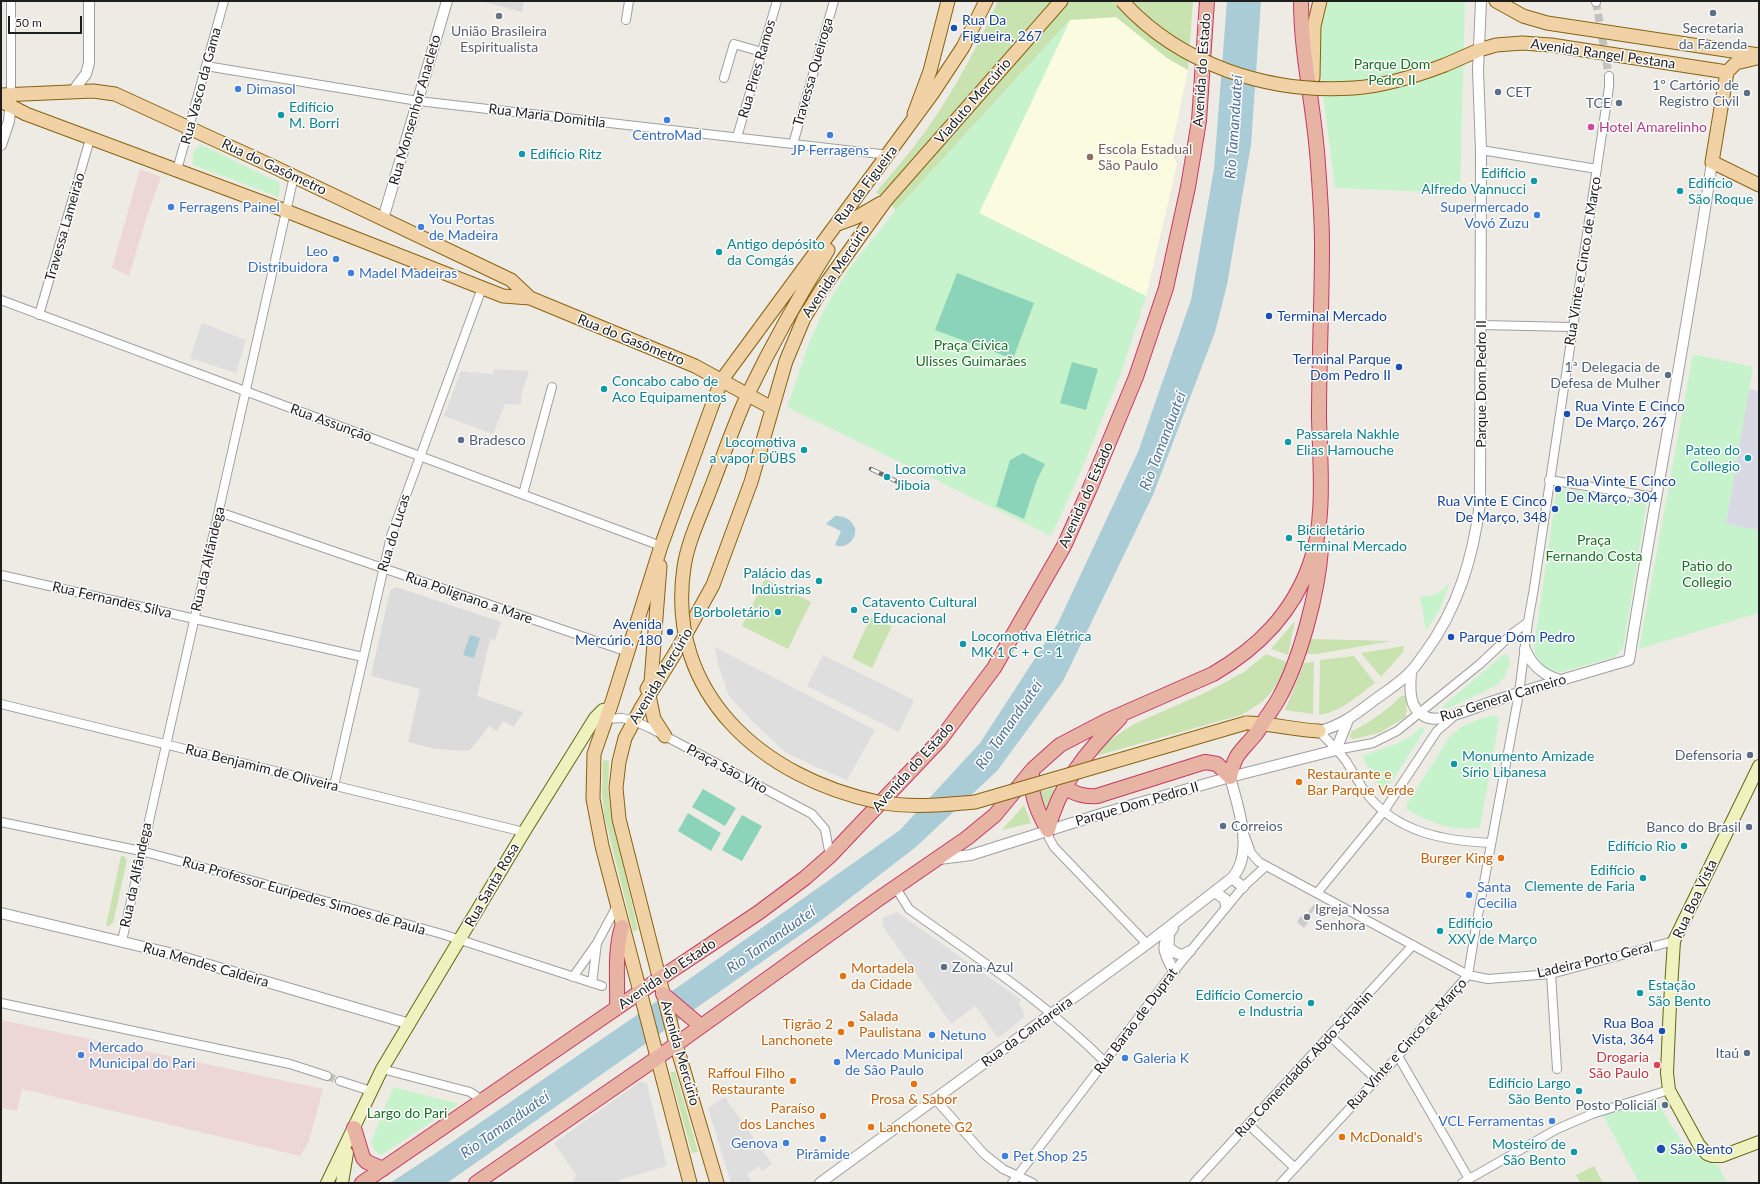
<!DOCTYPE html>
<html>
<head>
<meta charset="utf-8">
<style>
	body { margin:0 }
	#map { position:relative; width:1760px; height:1184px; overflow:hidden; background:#eeebe5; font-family:Lato,sans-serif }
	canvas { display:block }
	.frame { position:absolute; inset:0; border:2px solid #1e1e1e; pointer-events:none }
	.scale { position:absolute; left:8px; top:16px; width:74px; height:18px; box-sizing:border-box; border:2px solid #1e1e1e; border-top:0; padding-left:5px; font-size:12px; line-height:14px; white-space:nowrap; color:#1e1e1e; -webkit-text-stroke:3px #fff; paint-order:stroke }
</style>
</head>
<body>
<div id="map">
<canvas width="1760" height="1184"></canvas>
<div class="frame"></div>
<div class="scale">50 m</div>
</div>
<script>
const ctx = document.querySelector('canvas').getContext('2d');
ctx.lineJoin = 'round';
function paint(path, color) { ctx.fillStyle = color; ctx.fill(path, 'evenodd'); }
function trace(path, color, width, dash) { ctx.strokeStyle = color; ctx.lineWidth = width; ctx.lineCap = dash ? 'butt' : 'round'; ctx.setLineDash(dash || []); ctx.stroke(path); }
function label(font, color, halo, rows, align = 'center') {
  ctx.font = font + ' Lato,sans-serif'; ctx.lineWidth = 3; ctx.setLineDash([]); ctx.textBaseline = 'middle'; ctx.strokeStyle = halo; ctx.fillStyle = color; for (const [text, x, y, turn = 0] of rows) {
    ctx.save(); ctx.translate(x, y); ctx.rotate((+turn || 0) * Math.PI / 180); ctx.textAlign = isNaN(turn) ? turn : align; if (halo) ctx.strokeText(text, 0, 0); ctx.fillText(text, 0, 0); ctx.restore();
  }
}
const residential = new Path2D(`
	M481,1H524L522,12Z
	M396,587L501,622L495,640L490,639L477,696L523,712L514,727L503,721L497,731L488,726L484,733L469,751L435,749L408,742L420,689L371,676L390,591Z`);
const commercial = new Path2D(`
	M140,169L161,177L146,219L129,276L112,268Z
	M1,1020L323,1089L309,1141L300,1156L22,1089L17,1111L1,1108Z`);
const education = new Path2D(`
	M1116,17L1167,58L1188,70L1171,150L1177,164L1146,296L979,213L1070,20Z`);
const religious = new Path2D(`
	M1314,904L1317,906L1307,919L1309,921L1304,928L1297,922L1301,916L1304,918Z`);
const military = new Path2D(`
	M1666,1099L1672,1108L1664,1112L1659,1103Z`);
const grass = new Path2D(`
	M998,1H1193L1188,70L1167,58L1116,17L1070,20L896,210L876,192C892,173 909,154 924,133C954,92 977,47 998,1Z
	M765,579L811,602L788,649L742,626Z
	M871,617L892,626L872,668L852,658Z
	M1295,621L1288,655L1271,649Z
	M1309,639L1392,641L1317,654H1306Z
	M1404,646L1403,652L1381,677L1361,653Z
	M1266,654L1287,662C1274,692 1270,699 1241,715L1092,757L1110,740L1134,724L1207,692L1244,672Z
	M1354,656L1375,683C1357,696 1341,712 1319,715L1320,660Z
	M1314,662L1313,714L1285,710L1304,663Z
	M1401,696H1405L1407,699L1406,717L1379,733L1353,739L1350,737L1351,732C1369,722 1386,712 1401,696Z
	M603,760L609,761L608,790L611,813L638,930L633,931L604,814L602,791Z
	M1055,788L1047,811L1038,792Z
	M1024,805L1031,823L1002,830Z
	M121,856H124L127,860L113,923L109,926H106Z
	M675,1071L698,1152L692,1153L670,1073Z
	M1594,1166L1603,1183H1580L1576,1175Z`);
const park = new Path2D(`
	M1311,1H1465L1460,193L1335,188Z
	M1070,20L979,213L1146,296L1120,376L1077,480L1051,536L787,407L811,338L824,310L848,270L896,210Z
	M200,144L280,183L279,197L193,165V153Z
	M1693,354L1753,367L1726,524L1759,530V613L1639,649Z
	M1557,488L1647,502L1623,648L1615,657L1562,672C1547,672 1536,662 1534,647Z
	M1450,583L1440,609L1426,631L1420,596C1436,596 1439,593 1450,583Z
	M1508,654L1510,663L1505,677L1497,685L1447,709L1442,707L1503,655Z
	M1492,715L1498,717L1499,721L1480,827C1457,833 1426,822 1407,809L1406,806L1450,736L1466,724Z
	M1421,727L1425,729L1386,791H1383L1371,775L1362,756L1396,744L1410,737Z
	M393,1087L459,1104L381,1155L374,1150L371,1143Z
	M1656,1099C1670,1123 1687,1160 1718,1165L1727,1183H1639L1603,1115Z`);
const pitch = new Path2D(`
	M957,273L1034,303L1013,359L935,330Z
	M1072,362L1098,369L1086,410L1060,403Z
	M1023,453L1045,464L1037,480L1024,519L996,506L1010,460Z
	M703,789L736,808L725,826L692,807Z
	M688,813L721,833L711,851L678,831Z
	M742,815L762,826L742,861L722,850Z`);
const parking = new Path2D(`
	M202,323L246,340L236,373L190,358Z
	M494,369L529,371L522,393L521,405L505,404L493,434L444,416L461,371L493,374Z
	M715,647L875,730L847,780L816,767L785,752L752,721L729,696L718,664Z
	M823,655L914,700L899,732L807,686Z
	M897,912L1021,1000L1019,1004L1023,1010L1024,1016L1022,1019L998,1038L975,1006L951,1024L883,926L882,918Z
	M641,1081L647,1084L667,1166L619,1180L617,1183H573L576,1175L554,1143Z
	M725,1097L772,1164L762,1171L759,1166L747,1174L753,1183H731L708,1108Z`);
const plaza = new Path2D(`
	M1749,389L1759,391V530L1726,524Z`);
const water = new Path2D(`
	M1227,1H1261L1251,145L1227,285L1215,332L1153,495L1063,681L997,771L917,846L823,919L447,1183H390L433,1155L685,982L900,830L980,743L1058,623L1138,452L1191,300L1214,169Z
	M835,516C845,516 851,519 855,528C857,539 846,550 835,545L841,531L826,524Z
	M470,635L480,638L474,658L463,655Z`);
const minorTunnel = new Path2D(`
	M1596,2L1609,76
	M327,1076L340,1081`);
const minor = new Path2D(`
	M1596,1V2
	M626,20L629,1
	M206,66L418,101L889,155
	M724,78L734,44L762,52
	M11,95V1
	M737,137L777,1
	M793,144L834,1
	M1481,150L1597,169
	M177,170L224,1
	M1,300L661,546
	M39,315L90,139
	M1481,325L1572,327
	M1549,480L1655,497
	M523,494L552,387
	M219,512L628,652
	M1,575L363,657
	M1,704L524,832
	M604,719L622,718L634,721L650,728L812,814L825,829L830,856
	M1319,731C1328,741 1338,750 1346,761C1353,772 1359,784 1367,794C1397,833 1446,841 1491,843
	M1336,750L1373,743L1397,731L1480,664L1513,633L1528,622
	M334,786L391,536L482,288
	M1,822L141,851L250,880L442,934L602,986
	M1048,830L1049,838L1054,847L1147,944
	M1245,836L1251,853L1259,862L1468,975L1488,979L1551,974L1674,941
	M896,888L909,909C976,957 1046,1003 1105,1062
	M1317,893L1384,811L1437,731L1453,717
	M122,941L294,176
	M1551,974L1557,1069
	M573,977L597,943L617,906
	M592,983L597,943
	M1,1003L290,1064L327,1076
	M1330,1036L1376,1079
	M1398,1056L1469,1179
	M382,1069L470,1092L482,1100
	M340,1081L371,1091
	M936,1100L984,1154L1003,1169L1033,1183
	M1248,1124L1295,1168
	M1012,1183L1174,971L1243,887L1266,866
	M1194,1183L1413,945
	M1281,1183L1398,1056L1468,975L1476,926L1519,693L1528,622L1534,588L1609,87V76
	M1462,1183L1557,1129L1592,1114L1669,1090`);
const tertiary = new Path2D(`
	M73,91L86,74L89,63V1
	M1,145L9,121L11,101
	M383,219L447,1
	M1525,649C1532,666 1543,675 1560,680
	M1411,672C1410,688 1408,707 1424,716C1429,719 1436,719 1442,718C1462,714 1480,705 1500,699C1542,685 1586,673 1629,660C1655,494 1688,329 1712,162
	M1319,731C1342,726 1358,712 1377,698C1388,690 1401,682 1410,672C1416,667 1420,659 1425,653C1458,608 1473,558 1480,503L1481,150L1478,70L1481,1
	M939,859L971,855L1104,813L1230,777L1336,750L1348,720
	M1232,878L1243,887
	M1216,893L1225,899L1226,906
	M1,913L165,952L410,1024
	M1173,928C1159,946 1164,953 1174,971
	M1169,938L1168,947L1176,953L1182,955L1190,951
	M820,1183L1147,944L1232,878C1255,853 1238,807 1230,777`);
const secondary = new Path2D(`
	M1759,766L1674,941L1670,1004L1667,1073L1669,1090L1699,1145L1707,1154L1712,1156H1722L1759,1142
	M327,1183L382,1069L524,832L595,718L603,710L610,709
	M342,1183L347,1153`);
const primary = new Path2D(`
	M1496,1L1523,16L1547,23L1759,55
	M1445,65L1479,50L1496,45L1522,43L1551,45L1727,72
	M1727,72L1712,162L1759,185
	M1727,72L1736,63L1757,58
	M1313,78L1314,26L1320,1
	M1,95L93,91L115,94L272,166L511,280L530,298
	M1,101L26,114L286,211L503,296L530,298L695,366L772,408
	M914,114L930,71L948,1
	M838,224L857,217L881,203
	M709,493C722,460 733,426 748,394C772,344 799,296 828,250
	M647,689L651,682L660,566
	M649,695L654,719L665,736
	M1246,723C1271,723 1294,730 1319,731
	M690,1183L602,846L593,799L594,754L612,702L661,546L721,381L932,94L963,47L986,1
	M717,1183L676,1044L619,819L616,788L619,762L625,738L641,708L677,650L713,585L751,482L786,361L804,318L822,289L886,200L1061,1`);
const trunk = new Path2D(`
	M1032,774C1030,795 1038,813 1048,830
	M1230,777C1235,753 1240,753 1254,736C1259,731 1261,726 1264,721C1269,713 1275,706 1279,698C1300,660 1318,593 1321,549
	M1064,787C1075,794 1084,797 1097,796L1205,762L1217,764L1230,777
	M1048,830C1058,786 1088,750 1120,718
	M663,994L701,1026
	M617,1008C618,981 614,953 622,927
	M354,1128L363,1158L367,1162L383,1169
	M362,1183L659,979L758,913L805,878L830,856L940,740L994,668L1064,546L1090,488L1136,377L1166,288L1188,187L1199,121L1207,1
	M476,1183L657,1058L877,900L967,838L995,815L1033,769L1060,745L1106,721L1213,674C1258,648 1292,614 1310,564C1326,521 1320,462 1319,417C1319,360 1322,302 1322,244C1322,218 1320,192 1318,165C1315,110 1301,57 1301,1`);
const rail = new Path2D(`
	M871,469L902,484`);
const primaryBridge = new Path2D(`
	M1122,1C1180,65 1269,94 1354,88C1385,86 1416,76 1445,65
	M709,493C700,517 688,541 684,567C665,695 764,778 878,802C910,808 943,805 975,802L1246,723`);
const markers = [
	[1713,13,4,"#5c6f8a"],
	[499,16,4,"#6b7280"],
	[954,28,4,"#1a4fb4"],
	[238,89,4,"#3f7fe0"],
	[1498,92,4,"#5c6f8a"],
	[1747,93,4,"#5c6f8a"],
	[1619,103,4,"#5c6f8a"],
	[281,115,4,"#0f9aa8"],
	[667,120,4,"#3f7fe0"],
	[1591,127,4,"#d1479c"],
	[830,135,4,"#3f7fe0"],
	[522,154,4,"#0f9aa8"],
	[1090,157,4,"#8d6e63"],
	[1534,181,4,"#0f9aa8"],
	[1680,191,4,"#0f9aa8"],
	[171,207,4,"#3f7fe0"],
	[1537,215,4,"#3f7fe0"],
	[421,227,4,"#3f7fe0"],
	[719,252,4,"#0f9aa8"],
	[336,259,4,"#3f7fe0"],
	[351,273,4,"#3f7fe0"],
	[1269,316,4,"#1a4fb4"],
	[1399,367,4,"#1a4fb4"],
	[1668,375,4,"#5c6f8a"],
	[604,389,4,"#0f9aa8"],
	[1567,414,4,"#1a4fb4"],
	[461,440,4,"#5c6f8a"],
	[1288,442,4,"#0f9aa8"],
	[804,450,4,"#0f9aa8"],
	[1748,458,4,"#0f9aa8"],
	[887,477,4,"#0f9aa8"],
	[1558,489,4,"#1a4fb4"],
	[1555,509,4,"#1a4fb4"],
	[1289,538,4,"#0f9aa8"],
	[819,581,4,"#0f9aa8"],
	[854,610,4,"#0f9aa8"],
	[778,612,4,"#0f9aa8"],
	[670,632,4,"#1a4fb4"],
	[1451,637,4,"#1a4fb4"],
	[963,644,4,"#0f9aa8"],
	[1750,755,4,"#5c6f8a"],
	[1454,764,4,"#0f9aa8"],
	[1299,782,4,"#e8710a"],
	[1223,826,4,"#5c6f8a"],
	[1749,827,4,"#5c6f8a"],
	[1684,846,4,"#0f9aa8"],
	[1501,858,4,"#e8710a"],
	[1643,878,4,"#0f9aa8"],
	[1469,895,4,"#3f7fe0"],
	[1307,917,4,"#6b7280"],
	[1440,931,4,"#0f9aa8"],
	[944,967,4,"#5c6f8a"],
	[843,976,4,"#e8710a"],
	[1640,993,4,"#0f9aa8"],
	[1311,1003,4,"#0f9aa8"],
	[851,1024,4,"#e8710a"],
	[1662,1031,4,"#1a4fb4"],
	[841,1032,4,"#e8710a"],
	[932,1035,4,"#3f7fe0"],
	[1747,1053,4,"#5c6f8a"],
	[81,1055,4,"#3f7fe0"],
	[1125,1058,4,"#3f7fe0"],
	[837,1062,4,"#3f7fe0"],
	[1657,1065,4,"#e0444e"],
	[793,1081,4,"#e8710a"],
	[914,1084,4,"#e8710a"],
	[1579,1091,4,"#0f9aa8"],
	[1665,1105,4,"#5c6f8a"],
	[823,1116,4,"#e8710a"],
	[1552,1121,4,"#3f7fe0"],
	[871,1127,4,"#e8710a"],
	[1342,1137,4,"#e8710a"],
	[823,1139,4,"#3f7fe0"],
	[786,1143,4,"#3f7fe0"],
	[1661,1149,5,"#1a4fb4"],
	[1574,1152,4,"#0f9aa8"],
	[1005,1156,4,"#3f7fe0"]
];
const transitNames = [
	["Rua Da",962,20],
	["Figueira, 267",962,36],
	["Terminal Mercado",1277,316],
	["Terminal Parque",1391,359,"right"],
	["Dom Pedro II",1391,375,"right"],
	["Rua Vinte E Cinco",1575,406],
	["De Março, 267",1575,422],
	["Rua Vinte E Cinco",1566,481],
	["De Março, 304",1566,497],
	["Rua Vinte E Cinco",1547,501,"right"],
	["De Março, 348",1547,517,"right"],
	["Avenida",662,624,"right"],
	["Mercúrio, 180",662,640,"right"],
	["Parque Dom Pedro",1459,637],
	["Rua Boa",1654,1023,"right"],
	["Vista, 364",1654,1039,"right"],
	["São Bento",1670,1149]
];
const serviceNames = [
	["Secretaria",1713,28,"center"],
	["da Fazenda",1713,44,"center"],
	["1º Cartório de",1739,85],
	["Registro Civil",1739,101],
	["CET",1506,92,"left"],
	["TCE",1611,103],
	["1ª Delegacia de",1660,367],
	["Defesa de Mulher",1660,383],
	["Bradesco",469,440,"left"],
	["Defensoria",1742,755],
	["Correios",1231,826,"left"],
	["Banco do Brasil",1741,827],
	["Zona Azul",952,967,"left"],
	["Itaú",1739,1053],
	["Posto Policial",1657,1105]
];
const worshipNames = [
	["União Brasileira",499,31],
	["Espiritualista",499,47],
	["Igreja Nossa",1315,909,"left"],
	["Senhora",1315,925,"left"]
];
const streetNames = [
	["Avenida Rangel Pestana",1603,54,8],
	["Rua Pires Ramos",757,69,-74],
	["Avenida do Estado",1202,70,-86],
	["Travessa Queiroga",813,72,-74],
	["Rua Vasco da Gama",201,86,-75],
	["Viaduto Mercúrio",973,101,-49],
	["Rua Monsenhor Anacleto",415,110,-74],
	["Rua Maria Domitila",547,116,7],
	["Rua do Gasômetro",274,167,25],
	["Rua da Figueira",866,185,-53],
	["Travessa Lameirão",65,227,-74],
	["Rua Vinte e Cinco de Março",1583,261,-81],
	["Avenida Mercúrio",836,271,-56],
	["Rua do Gasômetro",631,340,22],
	["Parque Dom Pedro II",1481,384,-90],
	["Rua Assunção",331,423,20],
	["Avenida do Estado",1086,495,-66],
	["Rua do Lucas",394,533,-73],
	["Rua da Alfândega",208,559,-77],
	["Rua Polignano a Mare",469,598,19],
	["Rua Fernandes Silva",112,600,13],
	["Avenida Mercúrio",661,676,-59],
	["Rua General Carneiro",1503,698,-17],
	["Avenida do Estado",913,767,-48],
	["Rua Benjamim de Oliveira",262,768,14],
	["Praça São Vito",727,769,28],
	["Parque Dom Pedro II",1137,804,-16],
	["Rua da Alfândega",136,875,-78],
	["Rua Santa Rosa",492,885,-60],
	["Rua Professor Eurípedes Simoes de Paula",304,896,16],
	["Rua Boa Vista",1695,899,-65],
	["Ladeira Porto Geral",1595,960,-13],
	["Rua Mendes Caldeira",206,965,16],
	["Avenida do Estado",667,974,-34],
	["Rua Barão de Duprat",1136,1021,-53],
	["Rua da Cantareira",1027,1032,-36],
	["Rua Vinte e Cinco de Março",1407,1044,-48],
	["Avenida Mercúrio",680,1053,74],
	["Rua Comendador Abdo Schahin",1304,1064,-47]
];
const parkNames = [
	["Parque Dom",1392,64],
	["Pedro II",1392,80],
	["Praça Cívica",971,345],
	["Ulisses Guimarães",971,361],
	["Praça",1594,540],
	["Fernando Costa",1594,556],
	["Patio do",1707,566],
	["Collegio",1707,582],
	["Largo do Pari",407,1113]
];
const shopNames = [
	["Dimasol",246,89],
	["CentroMad",667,135,"center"],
	["JP Ferragens",830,150,"center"],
	["Ferragens Painel",179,207],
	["Supermercado",1529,207,"right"],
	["Vovó Zuzu",1529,223,"right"],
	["You Portas",429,219],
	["de Madeira",429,235],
	["Leo",328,251,"right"],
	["Distribuidora",328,267,"right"],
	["Madel Madeiras",359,273],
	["Santa",1477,887],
	["Cecilia",1477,903],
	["Netuno",940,1035],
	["Mercado",89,1047],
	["Municipal do Pari",89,1063],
	["Mercado Municipal",845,1054],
	["de São Paulo",845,1070],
	["Galeria K",1133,1058],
	["VCL Ferramentas",1544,1121,"right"],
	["Genova",778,1143,"right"],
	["Pirâmide",823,1154,"center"],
	["Pet Shop 25",1013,1156]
];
const cultureNames = [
	["Edifício",289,107],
	["M. Borri",289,123],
	["Edifício Ritz",530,154],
	["Edifício",1526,173,"right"],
	["Alfredo Vannucci",1526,189,"right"],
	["Edifício",1688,183],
	["São Roque",1688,199],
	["Antigo depósito",727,244],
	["da Comgás",727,260],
	["Concabo cabo de",612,381],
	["Aco Equipamentos",612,397],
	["Passarela Nakhle",1296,434],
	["Elias Hamouche",1296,450],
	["Locomotiva",796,442,"right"],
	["a vapor DÜBS",796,458,"right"],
	["Pateo do",1740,450,"right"],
	["Collegio",1740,466,"right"],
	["Locomotiva",895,469],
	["Jiboia",895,485],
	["Bicicletário",1297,530],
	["Terminal Mercado",1297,546],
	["Palácio das",811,573,"right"],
	["Indústrias",811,589,"right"],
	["Catavento Cultural",862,602],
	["e Educacional",862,618],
	["Borboletário",770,612,"right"],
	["Locomotiva Elétrica",971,636],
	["MK 1 C + C - 1",971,652],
	["Monumento Amizade",1462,756],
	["Sírio Libanesa",1462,772],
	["Edifício Rio",1676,846,"right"],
	["Edifício",1635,870,"right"],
	["Clemente de Faria",1635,886,"right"],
	["Edifício",1448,923],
	["XXV de Março",1448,939],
	["Estação",1648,985],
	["São Bento",1648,1001],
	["Edifício Comercio",1303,995,"right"],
	["e Industria",1303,1011,"right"],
	["Edifício Largo",1571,1083,"right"],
	["São Bento",1571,1099,"right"],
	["Mosteiro de",1566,1144,"right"],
	["São Bento",1566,1160,"right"]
];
const hotelNames = [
	["Hotel Amarelinho",1599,127]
];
const educationNames = [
	["Escola Estadual",1098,149],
	["São Paulo",1098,165]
];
const foodNames = [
	["Restaurante e",1307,774],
	["Bar Parque Verde",1307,790],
	["Burger King",1493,858,"right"],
	["Mortadela",851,968],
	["da Cidade",851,984],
	["Salada",859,1016],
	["Paulistana",859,1032],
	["Tigrão 2",833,1024,"right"],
	["Lanchonete",833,1040,"right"],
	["Raffoul Filho",785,1073,"right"],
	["Restaurante",785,1089,"right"],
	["Prosa & Sabor",914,1099,"center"],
	["Paraíso",815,1108,"right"],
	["dos Lanches",815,1124,"right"],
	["Lanchonete G2",879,1127],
	["McDonald's",1350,1137]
];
const healthNames = [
	["Drogaria",1649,1057],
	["São Paulo",1649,1073]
];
const waterNames = [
	["Rio Tamanduateí",1234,127,-86],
	["Rio Tamanduateí",1163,441,-69],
	["Rio Tamanduateí",1009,725,-55],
	["Rio Tamanduateí",771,940,-35],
	["Rio Tamanduateí",505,1125,-35]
];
paint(residential, '#dcdbdb');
paint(commercial, '#edd7d6');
paint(education, '#fbfbe0');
paint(religious, '#ccc');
paint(military, '#eedfd9');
paint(grass, '#c8e2b0');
paint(park, '#c6f3cb');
paint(pitch, '#8bd4b9');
paint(parking, '#dedede');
paint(plaza, '#d9d9e3');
paint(water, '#aaccd7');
trace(minorTunnel, '#c4c2bd', 8, [8, 4]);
trace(minor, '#9f9f9f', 10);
trace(tertiary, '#9f9f9f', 12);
trace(secondary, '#5e6911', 14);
trace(primary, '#876210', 15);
trace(trunk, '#c63766', 16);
trace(minor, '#fff', 8);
trace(tertiary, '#fff', 10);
trace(secondary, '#eff2be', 12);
trace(primary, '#f1d2a6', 13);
trace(trunk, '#e7b4a4', 14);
trace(rail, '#6c6c6c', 4.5);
trace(rail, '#fff', 3, [9]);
trace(primaryBridge, '#876210', 15, []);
trace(primaryBridge, '#f1d2a6', 13);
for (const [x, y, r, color] of markers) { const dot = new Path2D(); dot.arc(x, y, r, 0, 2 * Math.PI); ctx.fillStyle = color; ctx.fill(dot); trace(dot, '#fff', 1.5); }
label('14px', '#164399', '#fff', transitNames, 'left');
label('14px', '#4e5e75', '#fff', serviceNames, 'right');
label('14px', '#5b616d', '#fff', worshipNames);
label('14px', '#1e1e1e', '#fff', streetNames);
label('14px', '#177020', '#fff', parkNames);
label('14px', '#366cbe', '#fff', shopNames, 'left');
label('14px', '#0d838f', '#fff', cultureNames, 'left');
label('14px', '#b23c85', '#fff', hotelNames, 'left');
label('14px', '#785e54', '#fff', educationNames, 'left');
label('14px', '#c56008', '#fff', foodNames, 'left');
label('14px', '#be3a42', '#fff', healthNames, 'right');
label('italic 15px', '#52759c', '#fff', waterNames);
</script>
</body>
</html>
